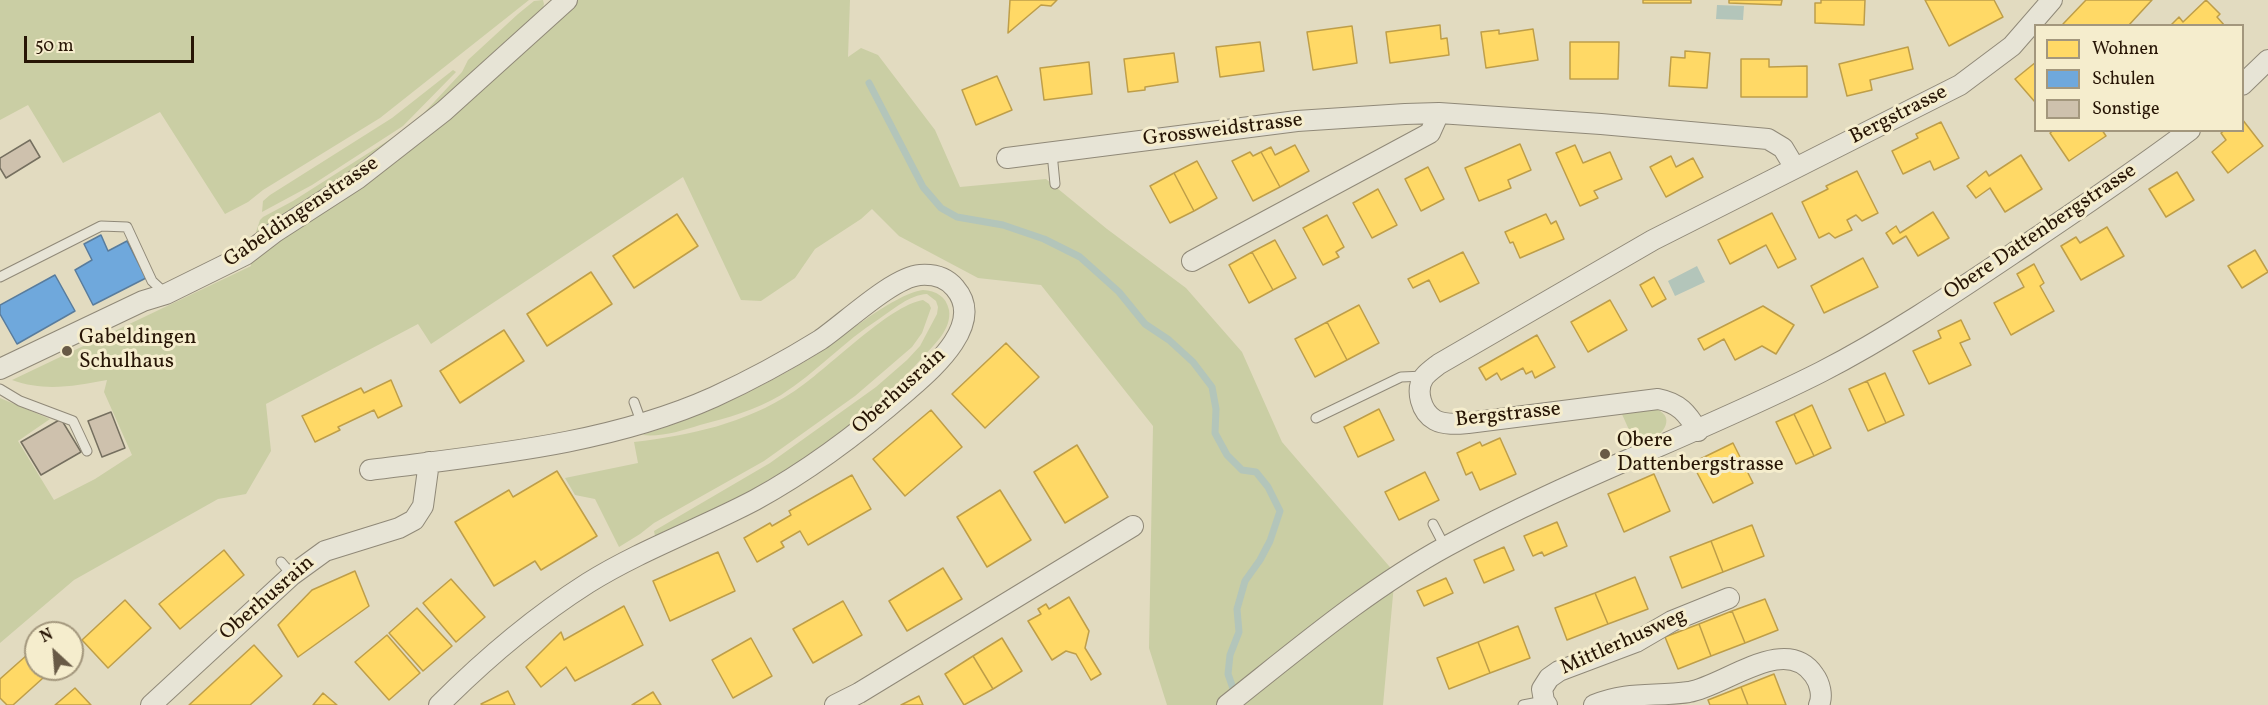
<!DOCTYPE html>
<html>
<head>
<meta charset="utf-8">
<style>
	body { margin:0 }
	#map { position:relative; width:2268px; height:705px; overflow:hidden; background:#e2dbc0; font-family:Vollkorn,serif }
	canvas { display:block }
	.legend { position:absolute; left:2034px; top:24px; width:210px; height:108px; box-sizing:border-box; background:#f5edcd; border:2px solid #a3977d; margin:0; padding:8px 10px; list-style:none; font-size:18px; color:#271505 }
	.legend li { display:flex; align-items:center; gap:12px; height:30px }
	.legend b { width:30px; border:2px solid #a3977d }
	.north { position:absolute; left:24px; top:621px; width:60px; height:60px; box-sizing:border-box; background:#f5edcd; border:2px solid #a3977d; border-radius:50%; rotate:334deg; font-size:16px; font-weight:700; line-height:24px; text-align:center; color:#271505 }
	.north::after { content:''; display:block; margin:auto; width:21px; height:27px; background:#685a46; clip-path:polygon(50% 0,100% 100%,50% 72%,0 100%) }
	.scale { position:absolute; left:24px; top:36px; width:170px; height:27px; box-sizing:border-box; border:3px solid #271505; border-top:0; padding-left:8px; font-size:18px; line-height:21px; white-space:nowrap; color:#271505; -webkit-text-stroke:4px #f5edcd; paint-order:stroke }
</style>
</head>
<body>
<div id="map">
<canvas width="2268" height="705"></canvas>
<ul class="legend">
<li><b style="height:16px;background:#ffd966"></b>Wohnen</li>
<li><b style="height:16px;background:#6fa8dc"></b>Schulen</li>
<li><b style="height:16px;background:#cec1ad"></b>Sonstige</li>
</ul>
<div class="north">N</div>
<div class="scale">50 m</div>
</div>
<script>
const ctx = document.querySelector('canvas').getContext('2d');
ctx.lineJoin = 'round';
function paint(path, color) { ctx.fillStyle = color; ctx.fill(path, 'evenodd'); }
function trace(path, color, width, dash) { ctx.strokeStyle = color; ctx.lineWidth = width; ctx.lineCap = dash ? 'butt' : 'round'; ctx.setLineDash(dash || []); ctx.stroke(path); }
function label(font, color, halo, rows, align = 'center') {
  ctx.font = font + ' Vollkorn,serif'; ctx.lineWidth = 6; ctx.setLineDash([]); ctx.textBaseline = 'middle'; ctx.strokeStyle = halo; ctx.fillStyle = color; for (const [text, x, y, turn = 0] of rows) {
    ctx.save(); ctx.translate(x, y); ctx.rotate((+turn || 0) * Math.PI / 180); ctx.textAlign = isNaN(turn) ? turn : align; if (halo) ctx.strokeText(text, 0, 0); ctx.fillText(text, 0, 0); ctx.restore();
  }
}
const green = new Path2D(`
	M0,0H529L380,118L263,190L248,202L225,214L160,112L63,163L28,105L0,120Z
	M543,0L544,4L540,18L410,132L255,235L260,220L263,217L293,201L400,133L422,115L462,72L468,60L518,14L534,1Z
	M577,0H850L848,57L861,48L878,55L935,130L960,187L1046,179L1107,229L1186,288L1242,352L1282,442L1395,573L1383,705H1167L1149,648L1153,426L1041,285L978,278L899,236L872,209L861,219L815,249L795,278L761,301L741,300L683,177L431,344L418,324L266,404L271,451L246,494L218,499L74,580L0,643V398L50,419L18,441L54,500L95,479L132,455L104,392L107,380C74,386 45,392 12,380L251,266L250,261L452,112Z
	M453,70L456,72L403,126L312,185L262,212L263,201L270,195L392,118Z
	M923,290C936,291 946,296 949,310C952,329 934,345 923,357C873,413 809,459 742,495C714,510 684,522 655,536L654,531L659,528L770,463L876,387L907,360L920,346L937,314L938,307L936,301L927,294C909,295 894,309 879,319C844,341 816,373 781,395C756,410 727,418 700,425C681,431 662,437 642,435C699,417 754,392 806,361C835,344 892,294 923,290Z
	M923,300L929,304L931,308L922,333L912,347L855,396L764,461L654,523L640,534L619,547L595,499L575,495L565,478L638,463L634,442C691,435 744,424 793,392C826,371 889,305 923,300Z
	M1653,408C1677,415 1665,435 1647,442C1641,444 1640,440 1634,441L1621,412Z`);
const water = new Path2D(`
	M1717,5L1744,6L1743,20L1716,19Z
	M1697,266L1705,282L1675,296L1668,281Z`);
const homes = new Path2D(`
	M1010,0H1057L1051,6L1041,5L1008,33Z
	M1643,0H1691V3H1643Z
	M1729,0H1782L1781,5L1729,3Z
	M1821,0H1865L1864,25L1815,23V3H1821Z
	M1925,0H1994L2003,17L1949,46Z
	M2086,0H2152L2128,26H2064L2063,24Z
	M2206,0L2220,14L2217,17L2225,26H2170L2179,17L2183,22Z
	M1440,25L1441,39L1447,38L1449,55L1390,63L1386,32Z
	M1352,26L1357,63L1313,70L1307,32Z
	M1533,29L1538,60L1486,68L1481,32L1499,30V34Z
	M1260,42L1264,71L1220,77L1216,47Z
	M1570,42H1619L1618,79H1570Z
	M1908,47L1913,69L1870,80L1872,90L1847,96L1839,64Z
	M1685,51L1710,53L1707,88L1669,86L1671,57L1685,58Z
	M1174,53L1178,82L1145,87V90L1128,92L1124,59Z
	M1741,59H1769V67L1807,66V97H1741Z
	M1089,62L1092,94L1044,100L1040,68Z
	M2036,62V101L2035,102L2015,79Z
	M997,76L1012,110L976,125L962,90Z
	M2242,119L2263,146L2228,173L2212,152L2226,140L2221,133L2225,130H2242Z
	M1941,122L1959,158L1934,170L1930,161L1903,174L1892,151L1918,138L1916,134Z
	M2054,130H2102L2106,136L2069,161L2050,133Z
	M1520,144L1531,170L1508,180L1511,188L1479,201L1465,168Z
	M1295,145L1309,171L1280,187L1261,152L1271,147L1275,155Z
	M1575,145L1583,163L1610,152L1622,179L1594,191L1598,198L1580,206L1556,153Z
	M1250,152L1253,156L1261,152L1280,187L1253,201L1232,161Z
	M2021,155L2042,189L2005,212L1990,188L1976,198L1967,186L1986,171L1989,176Z
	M1671,156L1676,167L1693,158L1703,177L1666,197L1650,167Z
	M1197,161L1217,198L1194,211L1174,173Z
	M1428,167L1444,199L1421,211L1405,179Z
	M1857,171L1878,213L1862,221L1856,215L1847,220L1852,230L1835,238L1829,233L1819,238L1802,202L1828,189L1826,186Z
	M2177,172L2194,200L2166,217L2149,189Z
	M1174,173L1194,211L1170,223L1150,186Z
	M1378,189L1397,225L1372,238L1353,203Z
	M1933,212L1949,238L1918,256L1906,236L1893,244L1886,233L1896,226L1900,233Z
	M1772,213L1796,259L1778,268L1766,245L1730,264L1718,240Z
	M677,214L698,246L634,288L613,256Z
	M1546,214L1551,224L1556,221L1564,239L1520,258L1513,242L1510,243L1505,232Z
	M1327,215L1344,247L1336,252L1339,257L1323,265L1303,228Z
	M2107,227L2124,256L2081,280L2061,246L2076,237L2080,243Z
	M1275,240L1296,278L1273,290L1252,252Z
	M2255,250L2268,272L2242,288L2228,266Z
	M1252,252L1273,290L1249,303L1229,265Z
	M1463,252L1479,283L1440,302L1429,280L1413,288L1408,279Z
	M1863,258L1878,287L1824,313L1811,286Z
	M2034,264L2044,283L2040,286L2054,311L2011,335L1994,303L2024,287L2017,274Z
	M591,272L612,304L547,346L527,314Z
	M1654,277L1666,299L1652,307L1640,285Z
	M1610,300L1627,330L1588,352L1571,322Z
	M1359,305L1379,343L1347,360L1327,322Z
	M1763,306L1794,325L1776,354L1762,346L1735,360L1724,339L1704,350L1698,339Z
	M1961,320L1970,339L1960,343L1971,365L1929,384L1913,351L1941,338L1938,331Z
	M1327,322L1347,360L1315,377L1295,339Z
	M504,330L524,361L460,403L440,371Z
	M1537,335L1555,367L1535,378L1532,371L1526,374L1523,368L1501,380L1497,373L1486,380L1479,368Z
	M1006,343L1039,377L985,428L952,394Z
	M1885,373L1904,415L1886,423L1867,381Z
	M391,380L402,406L378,418L374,410L338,427L340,430L315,442L302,416L361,388L364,393Z
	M1867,381L1886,423L1868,431L1849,389Z
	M1812,405L1831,448L1814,456L1794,414Z
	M1379,409L1394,440L1358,457L1344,427Z
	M931,410L962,447L905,496L873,459Z
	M1794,414L1814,456L1796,464L1776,422Z
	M1500,438L1516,474L1480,490L1472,472L1466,475L1457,453L1480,442L1482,446Z
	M1733,443L1753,483L1713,503L1692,463Z
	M1077,445L1108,497L1065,523L1034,472Z
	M557,471L597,536L541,570L535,561L494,586L455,522L509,490L513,497Z
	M1425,472L1439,500L1399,520L1385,492Z
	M1654,474L1670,511L1624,532L1608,494Z
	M852,475L871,509L808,545L800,531L781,542L784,547L757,562L744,538L770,523L772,526L791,515L789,511Z
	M1000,490L1031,540L987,567L957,517Z
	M1557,522L1567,546L1544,556L1542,552L1533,556L1524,536Z
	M1752,525L1764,556L1723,572L1711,541Z
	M1711,541L1723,572L1682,588L1670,557Z
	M1504,547L1514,570L1484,583L1474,560Z
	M224,550L244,575L180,629L159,604Z
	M718,552L735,591L670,621L653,581Z
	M943,568L962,599L907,631L889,601Z
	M355,571L369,606L298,657L278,625L312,590Z
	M1635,577L1648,609L1608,624L1595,593Z
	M1446,578L1453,593L1424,606L1417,591Z
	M451,579L485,617L456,642L423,603Z
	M1595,593L1608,624L1567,640L1555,608Z
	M1069,597L1089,631L1085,648L1101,674L1091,680L1076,654L1066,651L1052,660L1028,621L1041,614L1038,609L1046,604L1049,609Z
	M1765,599L1778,630L1745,643L1732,611Z
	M125,600L151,628L108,668L82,640Z
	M843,601L862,635L813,663L793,629Z
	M624,606L643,645L575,681L566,667L541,687L526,667L561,632L564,640Z
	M417,608L452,646L423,671L389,633Z
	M1732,611L1745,643L1711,656L1699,624Z
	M1699,624L1711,656L1678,669L1665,637Z
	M1518,626L1530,658L1490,673L1478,642Z
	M387,635L420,673L389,700L355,662Z
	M751,638L772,676L733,698L712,660Z
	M1002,638L1022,671L993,689L973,656Z
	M1478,642L1490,673L1449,689L1437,658Z
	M254,645L282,676L250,705H189Z
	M36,647V669H53L13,705H7L0,698V679Z
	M973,656L993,689L964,705L945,674Z
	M1774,674L1786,705H1748L1741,687Z
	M1741,687L1748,705H1710L1708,700Z
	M75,688L91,705H55Z
	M508,691L515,705H482L481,704Z
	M653,692L661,705H632Z
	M323,693L337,705H313Z
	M919,696L923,705H901Z`);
const schools = new Path2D(`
	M101,235L108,251L127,241L146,278L93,305L75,270L92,260L84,244Z
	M55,275L75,311L17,344L0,314V305Z`);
const stream = new Path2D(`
	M869,83L923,187L941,208L957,217L1003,225L1044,239L1080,257L1119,292L1145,324L1169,340L1193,362L1212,387L1216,409L1215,433L1227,455L1242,470L1256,472L1268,487L1280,511L1270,541L1260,560L1245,581L1237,609L1239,632L1230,655L1228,674L1235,694`);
const building = new Path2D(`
	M30,140L40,157L6,178L0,168V158Z
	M111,412L125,448L102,457L88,421Z
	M61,419L81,452L41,475L21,442Z`);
const lane = new Path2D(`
	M1052,153L1055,184
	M0,277L101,226L127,227L152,281L165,293
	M0,389L20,401L73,421L87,451
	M634,402L642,424
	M1316,418L1401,377L1425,376
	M1433,524L1445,547
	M281,562L292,575
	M1523,705L1544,701`);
const street = new Path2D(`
	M2242,85L2268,60
	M1007,158L1297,121L1405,114L1439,113L1601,124L1768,139L1783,148L1795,168
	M1192,261L1430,133L1439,113
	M0,369L143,301L166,294L245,255L275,232L357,179L444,111L567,0
	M1698,431C1687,413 1679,403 1658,399L1468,423C1457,424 1444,425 1435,420C1421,412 1415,390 1424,377C1428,372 1434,368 1439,364L1653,240L1960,85L2012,46L2052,0
	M370,470C485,455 607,445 714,397C751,380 786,361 820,340C845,323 893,277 920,275C934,274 946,277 955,288C986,324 932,369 907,391C860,432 810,470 755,500C700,529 641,550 588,583C533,618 485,659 439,705
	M151,705L292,575L325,551L399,528L414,520L423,506L429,462
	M835,705L859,693L1133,526
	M1227,705C1298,649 1368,589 1447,546C1568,480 1698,434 1821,372C1893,335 1960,289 2027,244C2082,207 2137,170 2190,130
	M1547,705L1544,701L1542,689L1549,678L1559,671L1636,642L1672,621L1729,598
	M1594,705C1628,691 1654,697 1689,692C1725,686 1786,633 1814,675C1820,683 1823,696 1819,705`);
const markers = [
	[67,351,6,"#685a46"],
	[1605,454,6,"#685a46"]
];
const streetNames = [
	["Bergstrasse",1899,116,-27],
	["Grossweidstrasse",1223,131,-7],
	["Gabeldingenstrasse",302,213,-34],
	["Obere Dattenbergstrasse",2041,233,-34],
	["Oberhusrain",900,392,-42],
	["Bergstrasse",1508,416,-6],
	["Oberhusrain",268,599,-41],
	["Mittlerhusweg",1624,643,-24]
];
const poiNames = [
	["Gabeldingen",79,339],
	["Schulhaus",79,363],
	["Obere",1617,442],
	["Dattenbergstrasse",1617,466]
];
paint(green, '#cacea4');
paint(water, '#b3c5ba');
paint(homes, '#ffd966');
trace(homes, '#be9e49', 1.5);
paint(schools, '#6fa8dc');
trace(schools, '#597c9c', 1.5);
trace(stream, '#b3c5ba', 7);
paint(building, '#cec1ad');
trace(building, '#756f5f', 1.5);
trace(lane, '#908978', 11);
trace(street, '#908978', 22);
trace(lane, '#e7e4d6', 9);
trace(street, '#e7e4d6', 20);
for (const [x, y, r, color] of markers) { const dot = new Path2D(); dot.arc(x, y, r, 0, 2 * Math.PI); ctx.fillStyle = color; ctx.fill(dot); trace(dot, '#f5edcd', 2); }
label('21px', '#271505', '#f5edcd', streetNames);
label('21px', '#271505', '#f5edcd', poiNames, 'left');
</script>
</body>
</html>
